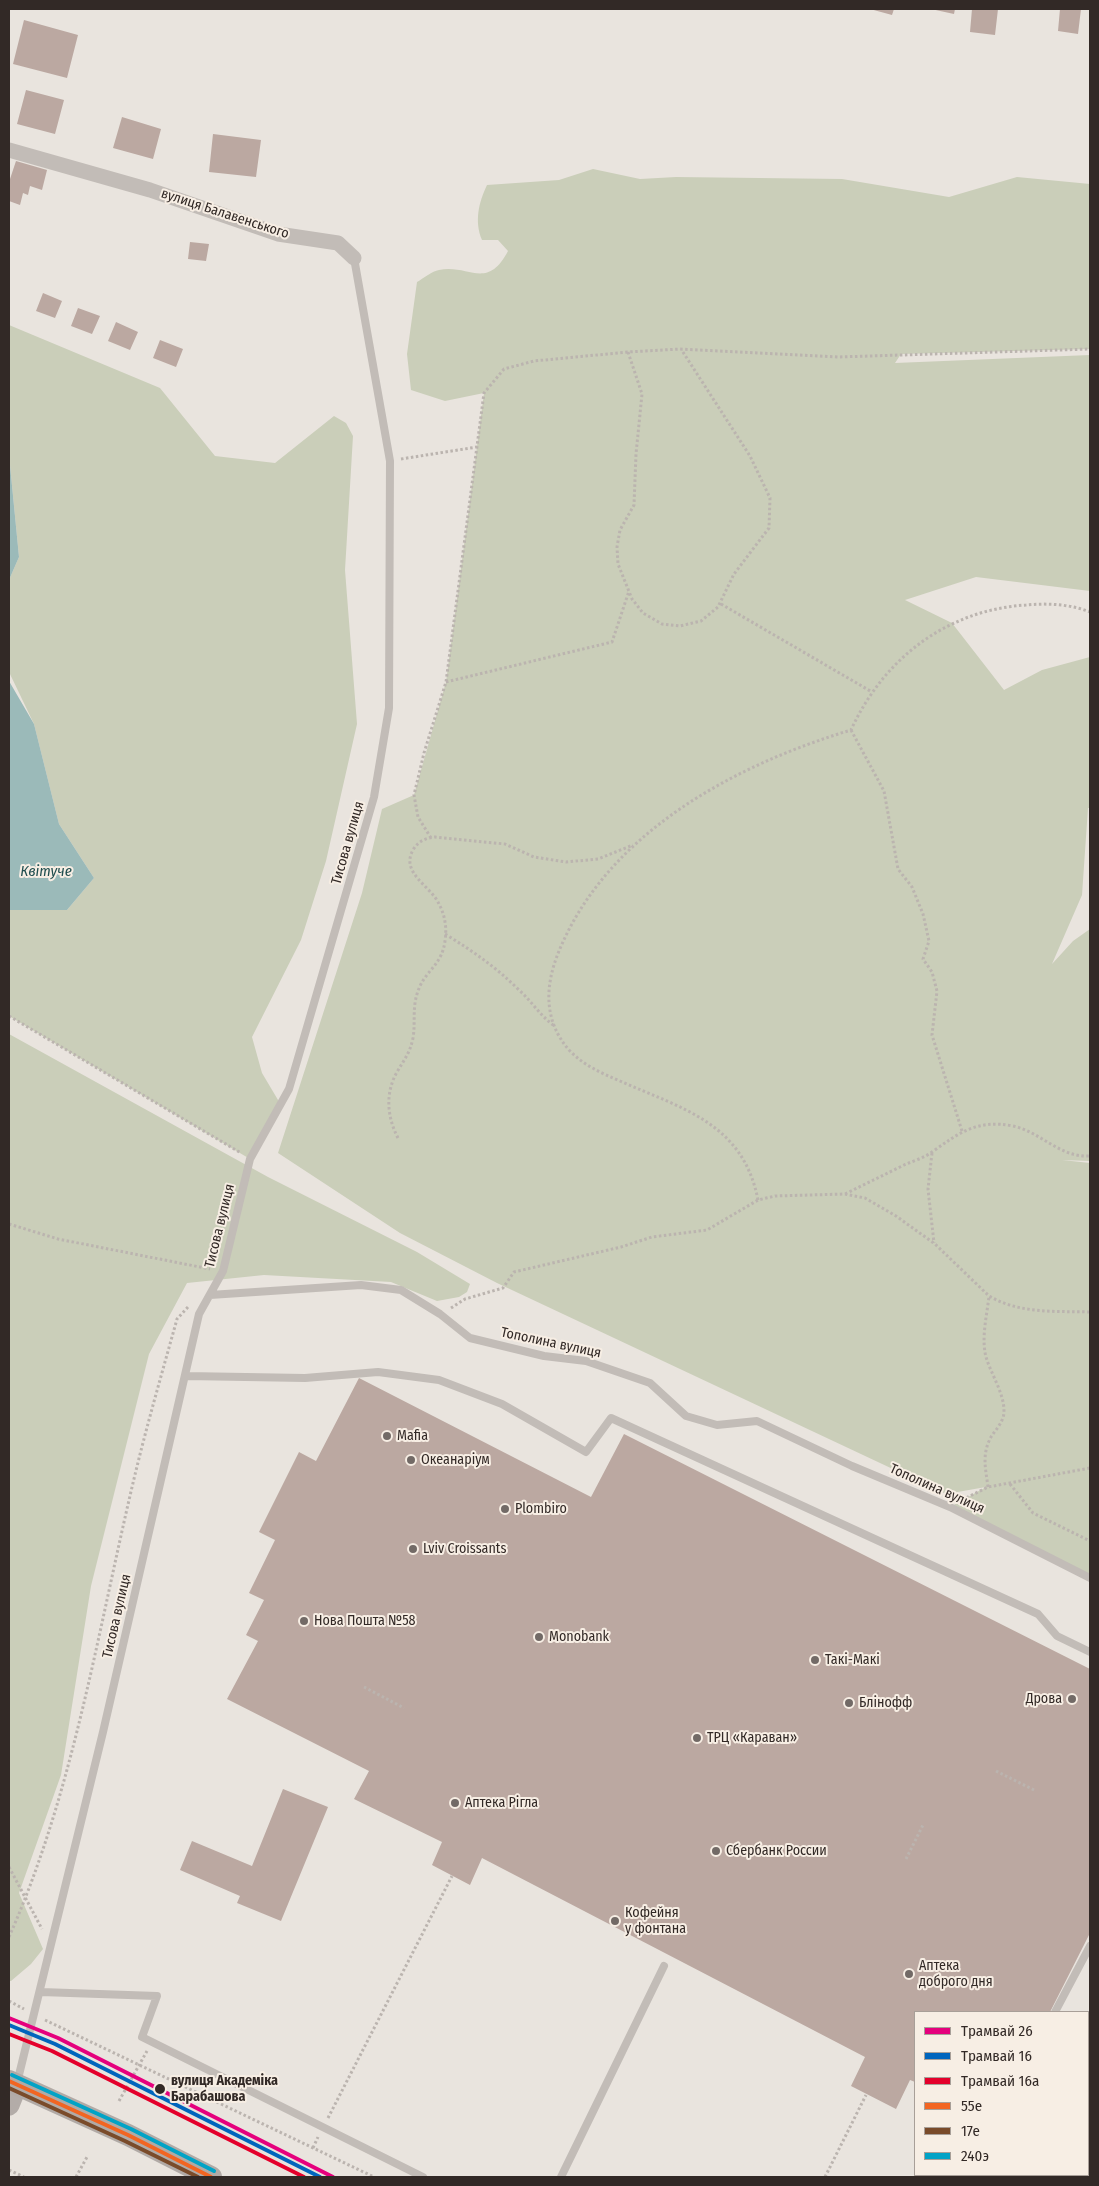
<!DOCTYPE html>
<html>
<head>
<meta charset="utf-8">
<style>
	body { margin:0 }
	#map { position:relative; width:1099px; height:2186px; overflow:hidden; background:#e9e4de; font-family:"Fira Sans Condensed",sans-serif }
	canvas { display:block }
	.frame { position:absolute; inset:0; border:10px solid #322926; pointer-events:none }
	.legend { position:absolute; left:914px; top:2011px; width:175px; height:165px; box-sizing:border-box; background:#f7eee4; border:1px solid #a89f98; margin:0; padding:6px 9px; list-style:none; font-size:15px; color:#322926 }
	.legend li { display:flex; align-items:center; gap:10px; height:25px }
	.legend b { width:25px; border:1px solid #a89f98 }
</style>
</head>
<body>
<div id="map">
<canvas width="1099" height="2186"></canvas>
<div class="frame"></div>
<ul class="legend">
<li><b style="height:6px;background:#e5007d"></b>Трамвай 26</li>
<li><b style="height:6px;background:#0065bd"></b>Трамвай 16</li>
<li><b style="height:6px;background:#e4002b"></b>Трамвай 16a</li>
<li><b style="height:6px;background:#f26522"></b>55е</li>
<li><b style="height:6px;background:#7a4b2a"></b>17е</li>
<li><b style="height:6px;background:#02a3c6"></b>240э</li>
</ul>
</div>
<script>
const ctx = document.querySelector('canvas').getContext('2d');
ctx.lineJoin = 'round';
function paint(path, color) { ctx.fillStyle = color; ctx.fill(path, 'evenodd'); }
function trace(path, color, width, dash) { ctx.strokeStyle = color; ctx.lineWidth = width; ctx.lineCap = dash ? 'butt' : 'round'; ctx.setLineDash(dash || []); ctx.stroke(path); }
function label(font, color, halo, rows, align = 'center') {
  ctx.font = font + ' "Fira Sans Condensed",sans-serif'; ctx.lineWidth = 4; ctx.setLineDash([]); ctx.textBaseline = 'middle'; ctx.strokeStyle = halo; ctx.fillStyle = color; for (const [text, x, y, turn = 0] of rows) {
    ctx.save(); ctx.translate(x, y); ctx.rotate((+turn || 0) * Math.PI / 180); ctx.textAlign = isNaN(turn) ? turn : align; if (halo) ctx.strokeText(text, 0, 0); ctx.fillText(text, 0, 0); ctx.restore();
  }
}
const green = new Path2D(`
	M593,169L640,179L676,177L842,179L949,197L1017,177L1090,184V349L901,354L895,363L1090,355V591L976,577L905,600L952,623L1004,690L1042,670L1090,657V808H1088L1082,895L1052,964L1073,941L1090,929V1161L1062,1160L1090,1163V1578L950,1507L986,1487L946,1494L497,1283L400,1233L278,1153L362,893L382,809L414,795L446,682L484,393L445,401L411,390L407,354L417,282C424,278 432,271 439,270C469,264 487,291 508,251L498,240H482C474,221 479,202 487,185L559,180Z
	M9,325L160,388L215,456L275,463L334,416L346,423L353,436L345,570L357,724L326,861L301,940L252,1037L262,1073L281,1105L250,1159L9,1016V910H67L94,878L59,824L34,724L9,672V580L19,557L9,455Z
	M9,1034L268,1177L417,1252L470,1284L467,1292L459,1297L437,1301L391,1282L264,1275L187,1283L149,1354L91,1586L61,1775L19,1893L43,1949L31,1964L11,1981H9Z`);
const water = new Path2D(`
	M9,455L19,557L9,580Z
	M9,681L34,724L59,824L94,878L67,910H9Z`);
const building = new Path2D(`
	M870,9H894L892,15Z
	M931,9H955L954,14Z
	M972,9H998L995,35L970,32Z
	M1060,9H1081L1078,34L1058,31Z
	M24,20L78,35L67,78L13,64Z
	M26,90L64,100L55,134L17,124Z
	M122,117L161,129L153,159L113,148Z
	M213,134L261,140L256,177L209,172Z
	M16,161L47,170L42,190L30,186L28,195L23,193L20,205L9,201V182Z
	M190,242L209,244L206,261L188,259Z
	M43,293L62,301L55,318L36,311Z
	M78,308L100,316L92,334L71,326Z
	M116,322L138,332L130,350L108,341Z
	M160,340L183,349L176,367L153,358Z
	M359,1378L591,1497L624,1434L1090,1669V1933L1050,2012H915V2082L910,2080L896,2109L851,2086L865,2057L482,1858L470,1885L432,1865L442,1842L354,1799L369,1771L227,1699L258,1641L246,1635L264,1600L249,1593L275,1540L259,1532L299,1452L316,1461Z
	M283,1789L328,1807L281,1921L237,1903L240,1896L180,1870L192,1841L252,1866Z
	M1090,2037V2177H1017L1019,2175H1088V2041Z`);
const path = new Path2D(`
	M628,352L642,394L636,454L634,505L620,530L617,547L618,564L632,599L643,613L662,624L680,626L701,621L718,607L734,574L769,528L770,498L750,456L681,349
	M401,459L477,447
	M721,604L872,692
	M446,682L612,642L629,591
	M851,730L884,791L898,869L912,887L923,914L929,941L923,959L932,972L937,991L932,1035L962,1131
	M431,838L418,817L414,795L424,753L446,682L484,393L504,369L534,361L628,352L680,349L838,357L1090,349
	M445,934C474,952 496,967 520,991C532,1002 540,1015 553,1025
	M9,1016L241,1153
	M398,1138C387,1117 385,1093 397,1072C404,1060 410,1053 413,1038C416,1020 411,1006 420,986C428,969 442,964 445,941C447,928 445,915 439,904C431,886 400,873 413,850C418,841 426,838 435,837L505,844L534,857L566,862L598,859L633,845
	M932,1153L928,1189L934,1243
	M845,1194C865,1184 884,1175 904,1165C913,1161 924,1158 932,1152C959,1133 977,1119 1013,1126C1041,1132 1060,1158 1090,1156
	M758,1200C743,1123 683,1109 620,1081C601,1073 583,1065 569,1050C543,1020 545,985 559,951C608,832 735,765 851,730C884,658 947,610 1026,605C1047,603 1070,604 1090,612
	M9,1224L58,1239L210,1269
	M451,1308L465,1299L503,1288L514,1272L621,1247L652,1237L707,1230L758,1200L775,1196L845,1194L865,1198L896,1216L935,1244L989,1296
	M1010,1484L1033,1513L1090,1541
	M988,1487C986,1471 982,1457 989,1441C993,1431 1004,1424 1004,1411C1004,1393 991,1374 986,1357C981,1338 987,1315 989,1296C1020,1314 1055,1311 1090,1312
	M962,1500L988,1487L1090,1468
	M364,1687L404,1708
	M996,1771L1036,1791
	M906,1859L923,1825
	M9,1867L42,1929
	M9,1937C73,1793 97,1635 133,1483C146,1428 162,1373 177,1319L188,1307
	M9,2001L24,2009
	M45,2020L374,2177
	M119,2101L147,2051
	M328,2118L452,1876
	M313,2148L318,2137
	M9,2170L24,2177
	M76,2177L87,2157
	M825,2177L866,2095`);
const lane = new Path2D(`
	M210,1295L361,1285L401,1290L440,1314L470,1338L544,1356L586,1361L650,1383L686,1416L717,1425L757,1421L852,1466L950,1507L1090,1578
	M186,1376L305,1378L378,1372L439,1380L502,1404L586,1452L611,1418L1038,1614L1057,1636L1090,1652
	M41,1992L157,1996L142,2037L423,2177
	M1055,2012L1090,1946
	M17,2083L103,1732L199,1314L223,1271L250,1159L289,1089L374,797L389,708L390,461L354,258
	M561,2177L664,1966
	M967,2177L968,2175`);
const street = new Path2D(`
	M9,150L150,190L278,234L338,243L354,258`);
const secondary = new Path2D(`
	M9,2105L17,2085`);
const primary = new Path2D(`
	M9,2081L128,2135L211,2177`);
const bus1 = new Path2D(`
	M9,2081L128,2135L211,2177`);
const bus2 = new Path2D(`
	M9,2088L125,2141L198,2177`);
const bus3 = new Path2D(`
	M12,2075L131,2129L214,2171`);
const tram1 = new Path2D(`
	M9,2018L58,2038L333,2177`);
const tram2 = new Path2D(`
	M9,2025L55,2044L320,2177`);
const tram3 = new Path2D(`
	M9,2034L52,2051L304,2177`);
const markers = [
	[387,1436,5,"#726a66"],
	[411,1460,5,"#726a66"],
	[505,1509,5,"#726a66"],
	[413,1549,5,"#726a66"],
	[304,1621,5,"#726a66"],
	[539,1637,5,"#726a66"],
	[815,1660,5,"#726a66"],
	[1072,1699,5,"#726a66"],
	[849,1703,5,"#726a66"],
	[697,1738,5,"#726a66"],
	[455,1803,5,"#726a66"],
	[716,1851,5,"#726a66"],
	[615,1921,5,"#726a66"],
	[909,1974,5,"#726a66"],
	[160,2089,6,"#322926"]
];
const streetNames = [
	["вулиця Балавенського",225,214,18],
	["Тисова вулиця",348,843,-74],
	["Тисова вулиця",220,1226,-76],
	["Тополина вулиця",551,1343,12],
	["Тополина вулиця",937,1489,24],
	["Тисова вулиця",117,1616,-77]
];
const poiNames = [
	["Mafia",397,1436],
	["Океанаріум",421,1460],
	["Plombiro",515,1509],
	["Lviv Croissants",423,1549],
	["Нова Пошта №58",314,1621],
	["Monobank",549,1637],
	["Такі-Макі",825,1660],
	["Дрова",1062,1699,"right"],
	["Блінофф",859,1703],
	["ТРЦ «Караван»",707,1738],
	["Аптека Рігла",465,1803],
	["Сбербанк России",726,1851],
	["Кофейня",625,1913],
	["у фонтана",625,1929],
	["Аптека",919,1966],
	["доброго дня",919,1982]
];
const stopNames = [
	["вулиця Академіка",171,2081],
	["Барабашова",171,2097]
];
const waterNames = [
	["Квітуче",46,872]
];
paint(green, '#caceb9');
paint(water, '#9bbab9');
paint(building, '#bba8a1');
trace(path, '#bbb4af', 3, [2.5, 2.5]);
trace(lane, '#c2bcb7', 8);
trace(street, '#c2bcb7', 15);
trace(secondary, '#b3aca8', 21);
trace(primary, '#b1aaa6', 22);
trace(bus1, '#f26522', 4);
trace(bus2, '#7a4b2a', 4);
trace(bus3, '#02a3c6', 4);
trace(tram1, '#e5007d', 4);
trace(tram2, '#0065bd', 4);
trace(tram3, '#e4002b', 4);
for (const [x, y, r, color] of markers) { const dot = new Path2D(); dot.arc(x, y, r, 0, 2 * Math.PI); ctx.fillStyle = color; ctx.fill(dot); trace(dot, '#f7eee4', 2); }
label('14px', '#322926', '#f7eee4', streetNames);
label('14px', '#322926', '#f7eee4', poiNames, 'left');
label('bold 14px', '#322926', '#f7eee4', stopNames, 'left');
label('italic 15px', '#204e4f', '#f7eee4', waterNames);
</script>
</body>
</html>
